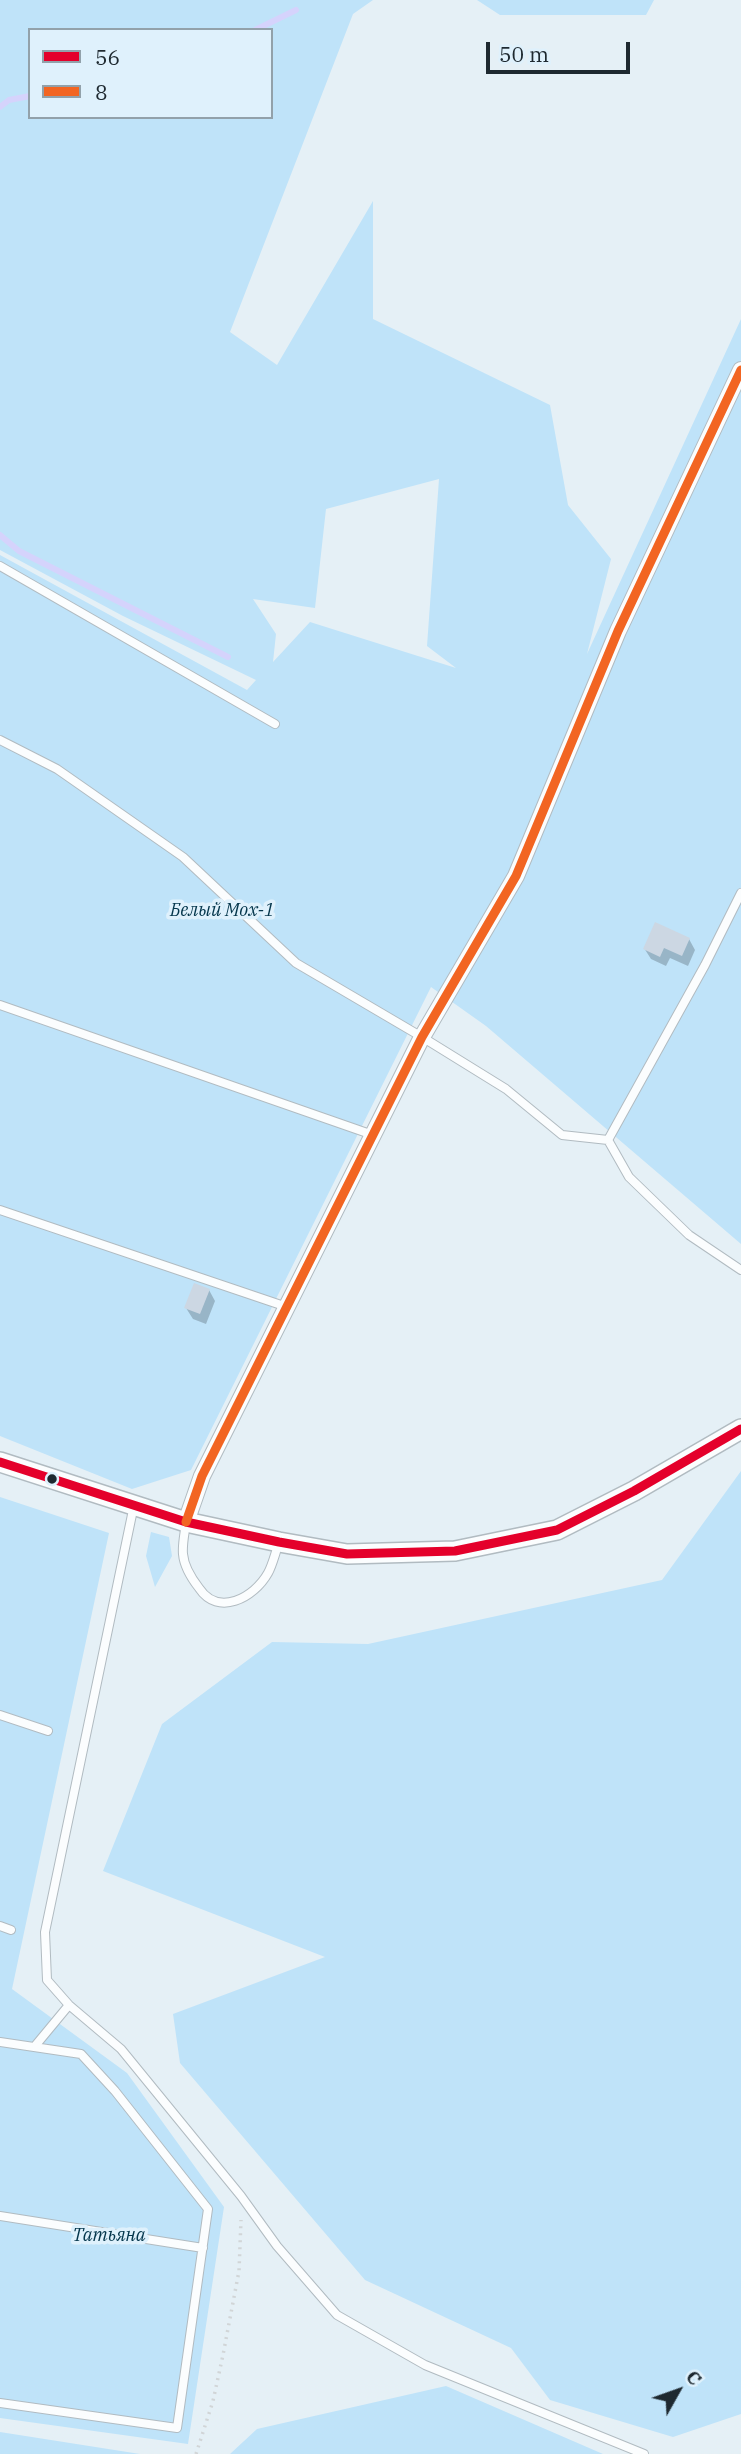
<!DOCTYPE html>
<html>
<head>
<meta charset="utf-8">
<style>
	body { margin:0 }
	#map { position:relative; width:741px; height:2454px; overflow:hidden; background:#e5f0f6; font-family:"IBM Plex Serif",serif }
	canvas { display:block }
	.legend { position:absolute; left:28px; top:28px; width:245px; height:91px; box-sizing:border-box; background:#dff1fc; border:2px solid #92a1aa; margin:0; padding:9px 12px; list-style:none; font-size:21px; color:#1e2930 }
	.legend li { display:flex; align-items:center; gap:14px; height:35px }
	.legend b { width:35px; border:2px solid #92a1aa }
	.north { position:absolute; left:643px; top:2356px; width:70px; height:70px; -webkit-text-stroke:5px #dff1fc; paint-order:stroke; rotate:50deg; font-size:19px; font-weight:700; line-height:28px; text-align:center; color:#1e2930 }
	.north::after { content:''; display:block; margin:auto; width:24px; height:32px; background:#1e2930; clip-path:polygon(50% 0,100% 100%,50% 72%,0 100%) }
	.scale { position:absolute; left:486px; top:42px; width:144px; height:32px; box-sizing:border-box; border:4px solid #1e2930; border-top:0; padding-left:9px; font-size:21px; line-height:24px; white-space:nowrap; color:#1e2930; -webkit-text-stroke:5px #dff1fc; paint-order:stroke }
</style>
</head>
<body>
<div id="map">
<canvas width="741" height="2454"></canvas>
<ul class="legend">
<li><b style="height:9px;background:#e4002b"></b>56</li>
<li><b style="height:9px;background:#f26522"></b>8</li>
</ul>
<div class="north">С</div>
<div class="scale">50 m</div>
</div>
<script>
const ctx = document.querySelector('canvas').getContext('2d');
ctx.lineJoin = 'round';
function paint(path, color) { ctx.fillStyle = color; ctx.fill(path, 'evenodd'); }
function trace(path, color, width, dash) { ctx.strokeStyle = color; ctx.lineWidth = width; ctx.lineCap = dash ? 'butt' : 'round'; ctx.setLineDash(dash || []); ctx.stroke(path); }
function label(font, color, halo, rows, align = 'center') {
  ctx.font = font + ' "IBM Plex Serif",serif'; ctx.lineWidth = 7; ctx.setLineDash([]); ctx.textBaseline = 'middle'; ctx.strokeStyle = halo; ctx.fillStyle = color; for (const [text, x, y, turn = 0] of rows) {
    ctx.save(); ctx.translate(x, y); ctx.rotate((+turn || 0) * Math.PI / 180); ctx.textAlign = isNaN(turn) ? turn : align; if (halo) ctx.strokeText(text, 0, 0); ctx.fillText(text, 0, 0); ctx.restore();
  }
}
const green = new Path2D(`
	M0,0H373L353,14L230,332L277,365L373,201V319L550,405L568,505L611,559L587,654L741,319V1244L486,1026L431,987L191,1470L132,1489L0,1436V555L247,690L256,680L123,616L0,550ZM30,30H271V117H30ZM439,479L427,646L456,668L310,622L273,662L276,634L253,599L315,608L326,509Z
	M477,0H654L646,15H500Z
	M741,1471V2414L673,2437L550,2400L511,2348L365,2280L180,2063L173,2014L325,1957L103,1871L162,1724L272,1642L368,1644L662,1580Z
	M0,1497L109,1533L12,1989L127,2073L224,2207L188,2444L0,2418Z
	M151,1532L169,1537L172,1556L155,1587L146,1556Z
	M446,2386L603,2454H230L257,2429Z
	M0,2432L140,2454H0Z`);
const shadow = new Path2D(`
	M689,939L695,950L688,966L670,958L666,966L651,959L644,948Z
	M209,1290L215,1301L206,1324L193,1319L186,1308Z`);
const stream = new Path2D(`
	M255,30L296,10
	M0,107L9,100L30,96
	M0,535L19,551L228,657`);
const building = new Path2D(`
	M655,922L690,938L682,956L664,948L660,957L643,949Z
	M194,1283L210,1289L200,1314L184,1308Z`);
const path = new Path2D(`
	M196,2454L213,2401L223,2355L239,2271L241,2220`);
const service = new Path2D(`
	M0,566L275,724
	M0,740L57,769L183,857L296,963L422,1037L506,1089L562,1135L608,1140L629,1177L689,1235L741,1270
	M0,1005L373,1135
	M608,1140L705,965L741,893
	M0,1210L287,1307
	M134,1505L45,1932L47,1980L69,2005L121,2049L241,2196L277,2246L337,2315L425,2365L644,2454
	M186,1522C185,1532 182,1544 183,1554C184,1566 192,1579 199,1588C218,1617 254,1598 268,1573C273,1564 275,1553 279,1543
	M0,1715L48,1731
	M0,1926L11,1930
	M0,2042L81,2054L115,2091L208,2209L177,2428L0,2403
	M35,2046L69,2005
	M0,2216L203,2248`);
const minor = new Path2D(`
	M186,1522L202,1476L422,1037L516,876L618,631L741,370`);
const tertiary = new Path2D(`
	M0,1462L186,1522L279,1542L347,1554L455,1551L557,1530L634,1491L741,1429`);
const bus1 = new Path2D(`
	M0,1462L186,1522L279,1542L347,1554L455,1551L557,1530L634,1491L741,1429`);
const bus2 = new Path2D(`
	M186,1522L202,1476L422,1037L516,876L618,631L741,370`);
const markers = [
	[52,1479,6,"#1e2930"]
];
const parkNames = [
	["Белый Мох-1",222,911],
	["Татьяна",109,2236]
];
paint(green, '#bfe3f9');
paint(shadow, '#0003');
trace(stream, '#d5d3fc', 6);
paint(building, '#ccd7e3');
trace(service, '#b1bbc1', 10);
trace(minor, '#b1bbc1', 18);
trace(tertiary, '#b1bbc1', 22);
trace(path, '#d1d5d7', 3.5, [2, 5]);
trace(service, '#fbfdfe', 8);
trace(minor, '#fbfdfe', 16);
trace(tertiary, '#fbfdfe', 19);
trace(bus1, '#e4002b', 9);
trace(bus2, '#f26522', 9);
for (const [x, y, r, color] of markers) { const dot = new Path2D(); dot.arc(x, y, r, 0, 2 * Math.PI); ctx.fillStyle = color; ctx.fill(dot); trace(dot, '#dff1fc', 2.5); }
label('italic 18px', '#04364c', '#dff1fc', parkNames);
</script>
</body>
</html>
